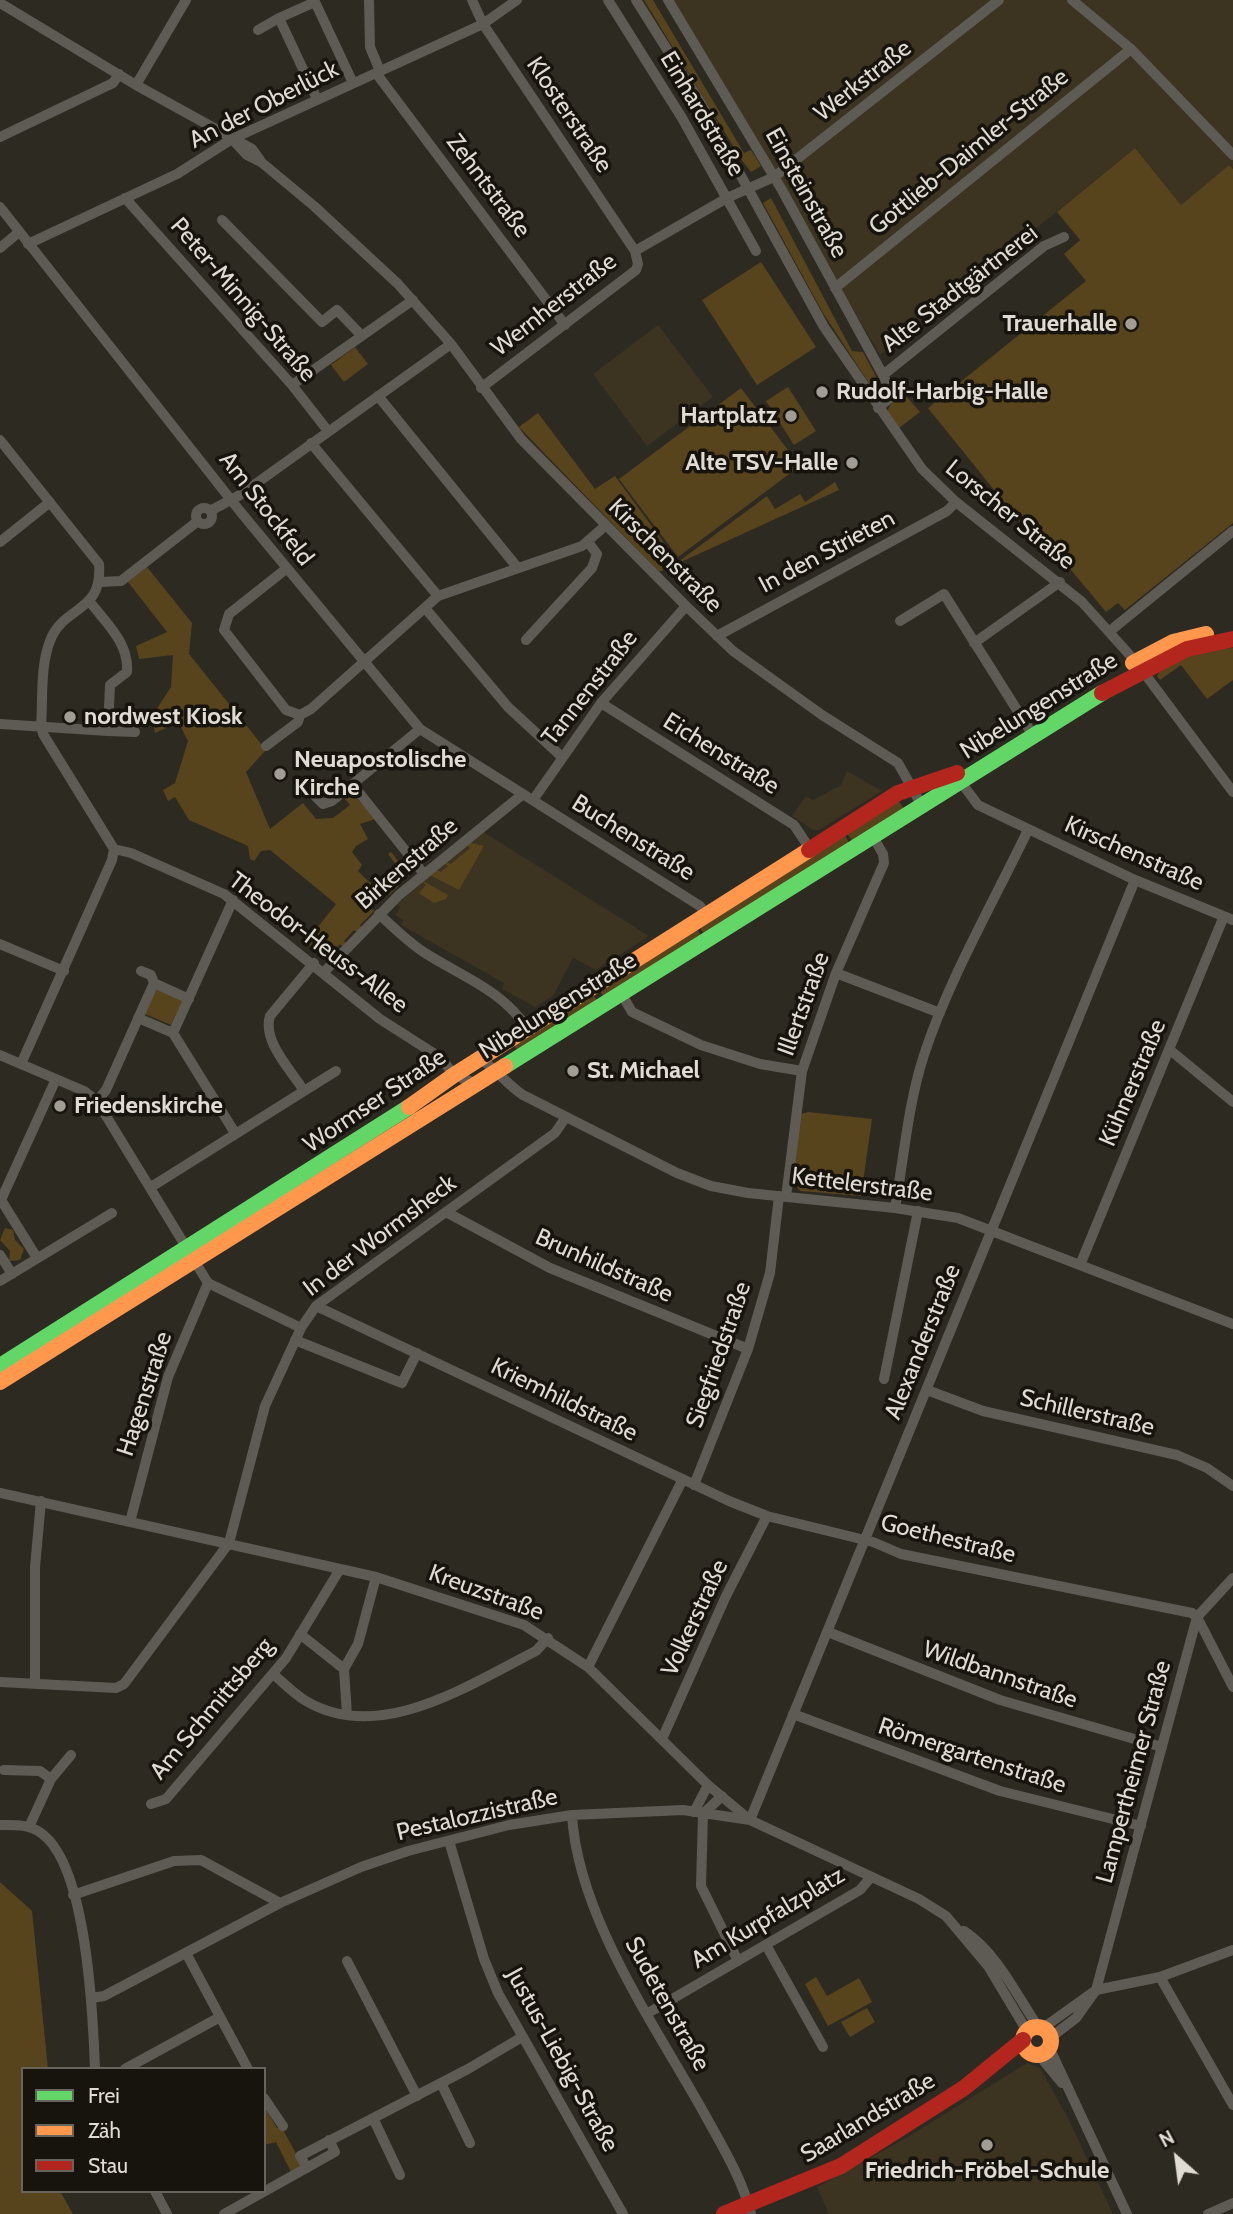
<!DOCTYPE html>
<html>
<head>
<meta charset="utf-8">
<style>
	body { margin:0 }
	#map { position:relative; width:1233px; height:2214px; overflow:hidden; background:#2d2a22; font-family:Cabin,sans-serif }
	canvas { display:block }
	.legend { position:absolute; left:21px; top:2067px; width:245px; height:126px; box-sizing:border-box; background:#17140e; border:2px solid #67645d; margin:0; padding:9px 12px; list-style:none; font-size:21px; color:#e0dbd3 }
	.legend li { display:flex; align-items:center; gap:14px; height:35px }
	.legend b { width:35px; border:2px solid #67645d }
	.north { position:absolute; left:1142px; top:2123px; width:70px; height:70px; -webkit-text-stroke:5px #17140e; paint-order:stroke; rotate:332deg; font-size:19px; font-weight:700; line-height:28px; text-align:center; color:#e0dbd3 }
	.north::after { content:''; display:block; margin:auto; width:24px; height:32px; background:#e0dbd3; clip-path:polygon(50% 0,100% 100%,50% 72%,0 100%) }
</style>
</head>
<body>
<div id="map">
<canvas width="1233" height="2214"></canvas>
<ul class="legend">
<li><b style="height:9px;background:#63d668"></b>Frei</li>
<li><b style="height:9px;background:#ff974d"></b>Zäh</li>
<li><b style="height:9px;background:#b3261e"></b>Stau</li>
</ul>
<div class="north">N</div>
</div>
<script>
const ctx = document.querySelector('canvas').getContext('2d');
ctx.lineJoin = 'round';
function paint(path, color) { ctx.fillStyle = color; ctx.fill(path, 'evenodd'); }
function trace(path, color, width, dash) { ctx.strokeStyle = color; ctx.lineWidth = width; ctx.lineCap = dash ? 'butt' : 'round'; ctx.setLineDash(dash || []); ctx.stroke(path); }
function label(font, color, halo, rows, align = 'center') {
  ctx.font = font + ' Cabin,sans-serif'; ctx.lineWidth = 7; ctx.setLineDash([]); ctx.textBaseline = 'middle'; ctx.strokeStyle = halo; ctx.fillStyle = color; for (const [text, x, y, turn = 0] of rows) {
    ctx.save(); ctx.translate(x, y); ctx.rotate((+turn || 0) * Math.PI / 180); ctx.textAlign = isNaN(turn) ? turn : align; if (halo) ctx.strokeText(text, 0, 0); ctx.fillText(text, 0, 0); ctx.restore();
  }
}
const built = new Path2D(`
	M671,0H1233V168L1229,165L1181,205L1135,148L880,355Z
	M658,325L713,397L647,446L593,374Z
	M847,771L882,791L819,830H813L792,816L806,796L813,800L841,785Z
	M482,831L649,936L596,970L573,958L553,996L535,1007L502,989L504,983L401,925L403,920L395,915L400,907L397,904Z
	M1027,2063L1040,2068L1069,2120L1113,2214H829L817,2187L906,2138Z`);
const green = new Path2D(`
	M644,0H653L744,153L751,150L761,166L751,172L741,159Z
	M1135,148L1181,205L1229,165L1233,169V523L1125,610L1118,603L1106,612L1056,552L1049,558L928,408L1086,281L1064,254L1080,240L1057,212Z
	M771,198L852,351L863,352L882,388L875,392L823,313L763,203Z
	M761,262L816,347L757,385L702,300Z
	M355,347L368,364L344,382L331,365Z
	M892,380L920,412L899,428L887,411L896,396Z
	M788,387L816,431L794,445L766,401Z
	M741,388L800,466L678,557L619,479Z
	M538,413L595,489L615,476L678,562L767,496L775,509L800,494L805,502L835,482L839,490L659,572L519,427Z
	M147,567L192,623L189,654L266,750L246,772L270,829L303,803L316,819L333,818L350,805L344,798L351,792L375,819L360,824L368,839L356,846L352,852L362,865L358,871L374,887L366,894L374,899L368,905L374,911L360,925L362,928L357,932L354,930L344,941L346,943L343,947L340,944L329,956L331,958H323L306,942L336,904L270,850L261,851L254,861L250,859L248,846L189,820L175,797L168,801L163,790L175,783L188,741L181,727L175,724L155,733L152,716L171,687L173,655L139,659L136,646L167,632L128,582Z
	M1233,648V680L1207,699L1181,665L1160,680L1157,676C1165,657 1213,649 1233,648Z
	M896,797L904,809L854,844L845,830Z
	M843,832L851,846L706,937L697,923Z
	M467,842L484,846L459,890L428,874L434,869L441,872L448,866L443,862L451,864L470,848L465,844Z
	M391,852L399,862L406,857L401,864L407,872L413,867L415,870L389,895L382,889L395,876L398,879L403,874L388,854Z
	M421,880L448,895L446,899L434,903L419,893L426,885Z
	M695,925L703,939L606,1000L597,987Z
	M156,988L183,1000L171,1025L145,1014Z
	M591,991L599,1004L519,1054L514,1045Z
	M808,1112L872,1119L861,1196L800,1191L793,1181L798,1115Z
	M5,1228L13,1230L15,1240L24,1249L20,1260L9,1261L10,1251L0,1240Z
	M0,1882L32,1911L48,2069H23V2191H60L73,2214H0Z
	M816,1977L827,1996L859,1978L872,2002L828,2026L805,1984Z
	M867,2008L875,2022L850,2037L841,2022Z
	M264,2106L277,2128L281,2126L300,2161L301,2165L291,2172L276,2142L264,2145Z`);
const street = new Path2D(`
	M369,0L370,47L380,71
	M472,0L483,24L635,251
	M608,0L682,118L756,251
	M636,0L702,105L824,327L922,469L956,502L1082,602L1136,662L1233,792
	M668,0L782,190L883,375L890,390L889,399L878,408
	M1072,0L1131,49L1233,155
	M0,3L136,85L252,149L260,160
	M258,30L279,18
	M376,73L565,325
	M136,85L186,0
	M317,99L279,18L315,2L353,83
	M0,137L113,83L119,74
	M232,139L247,155L261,162L314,206L398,284L451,344L521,439L686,606L733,651L822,715L898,763L921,804
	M125,198L292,385L328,431
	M0,207L239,510L420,729L700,906L706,915
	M222,220L322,322L337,310L361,335
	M28,244L177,174L232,139L483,24L517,0
	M0,248L19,232
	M835,288L1131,49
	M883,375L1044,246L1064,237
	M292,385L413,300
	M481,388L636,270L638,264L635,251L727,198L774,177L999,0
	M378,396L517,567
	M0,440L99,564C103,614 63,605 50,641C40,666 43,700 41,727L43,734L114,849L131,853L224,894L380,1019L441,1058L454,1075L477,1084
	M311,443L438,596
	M196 516a8 8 0 1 1 16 0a8 8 0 1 1-16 0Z
	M210,511L240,495L451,344
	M0,542L50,502
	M286,569L229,614L224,630L286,710L300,715L311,709L438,596L582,546L605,526
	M100,582L121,581L198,521
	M425,608L508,707L562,757
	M900,621L944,594L1029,729
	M1110,631L1233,531
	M717,636L947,511L956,502
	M526,640L592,568L597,554L588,542
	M974,643L1060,582
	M601,703L794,825L810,849
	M0,724L108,731L110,685L127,672C129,643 107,624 90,602
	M108,731L135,732
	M266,746L298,722L300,715
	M957,777L978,805L1135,880L1233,920
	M353,785L424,874
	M314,795L323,804L332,801L420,729
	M533,800L601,703L686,606
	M379,914C394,928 408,942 425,953C463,977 502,990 528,1029
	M0,944L64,971
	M141,971L151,975L154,983
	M324,972L399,895L523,794
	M836,973L940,1013
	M154,983L189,999
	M621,993L632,1012L701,1045L760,1064L802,1071
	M138,1018L173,1033L235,1133
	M173,1033L233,900
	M1170,1050L1233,1102
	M0,1055L84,1091L97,1101L208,1283L301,1328
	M480,1059C497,1069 506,1084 523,1095L677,1173L711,1186L748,1193L895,1208L958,1218L1233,1324
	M21,1064L112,860L114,849
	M304,1091C291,1070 262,1041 270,1016L314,963
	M97,1101L106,1090L154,983
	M151,1187L336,1071
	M786,1197L802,1071L836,973L884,863L883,854L872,835
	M895,1208C904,1157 908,1104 924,1055C948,981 994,901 1028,830
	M446,1212L550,1268L748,1349
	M0,1255L12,1274
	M37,1258L1,1200L56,1079
	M1080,1265L1224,916
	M0,1281L112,1213
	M316,1306L729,1501L767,1516L873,1542L901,1554L1192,1613L1197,1617
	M295,1340L402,1383L417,1353
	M884,1379L918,1211
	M927,1390L983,1411L1177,1455L1207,1468L1233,1486
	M694,1485L748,1349L770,1273L779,1196
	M0,1493L376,1577L524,1625L588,1667L708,1785L750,1820L919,1899L946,1916L988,1966L1027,2031
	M130,1522L168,1377L208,1283
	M1197,1617L1233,1687
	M828,1632L1000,1700L1162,1747
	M300,1634L344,1669
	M588,1667L683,1479
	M273,1674C284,1683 294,1694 306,1701C380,1745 470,1684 536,1651L548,1638
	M0,1682L116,1688L124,1684L229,1543L265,1406L301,1328L316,1306L555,1133L566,1117
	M35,1683V1567L41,1501
	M793,1714L1000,1791L1141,1826
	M347,1715L344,1669L358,1644L376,1577
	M662,1739L726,1596L767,1516
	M4,1770L40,1771L51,1779
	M151,1804L166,1799L286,1658L340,1569
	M694,1812L708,1785
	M703,1814L701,1886L738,1961
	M703,1814L722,1796
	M572,1815C578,1917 655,2025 704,2113C722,2146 742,2178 751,2214
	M750,1820L1135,880
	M0,1825C14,1825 29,1824 41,1833C87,1865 93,2015 95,2069
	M29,1827L51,1779L71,1755
	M449,1841L484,1959L498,1993L623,2214
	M73,1895L174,1861L201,1860L280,1903
	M964,1931C997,1953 1016,1994 1038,2027
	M766,1945L823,2047
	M186,1953L248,2069
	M347,1961L417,2096
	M1160,1977L1233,2105
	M92,1998L104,1996L280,1903L361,1867L408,1851L509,1825L572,1815L683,1810L750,1820
	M648,2013L860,1890L871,1877
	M1043,2028L1096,1990L1160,1977L1233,1950
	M1050,2038L1076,2018L1096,1990L1197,1617L1233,1578
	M1049,2047L1127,2214
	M1038,2054L1062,2083
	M125,2069L220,2017
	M441,2083L470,2143
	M264,2098L283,2126
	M373,2118L400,2175
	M307,2168L300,2156L468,2069L522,2037
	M155,2191L167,2214
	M224,2214L335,2152L329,2140
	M1208,2214L1233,2203`);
const fast = new Path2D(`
	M505,1066L1102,693
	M0,1366L409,1107`);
const slow = new Path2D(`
	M1133,663L1173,642L1206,634
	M409,1107L454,1075L809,850
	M0,1382L505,1066
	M1023 2041a14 14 0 1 1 28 0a14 14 0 1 1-28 0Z`);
const jam = new Path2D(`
	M1102,693L1187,649L1233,639
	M809,850L898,793L957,773
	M724,2214L841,2166L964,2088L1023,2040`);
const markers = [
	[1131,324,7,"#a19d95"],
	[822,392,7,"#a19d95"],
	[791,416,7,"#a19d95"],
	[852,463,7,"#a19d95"],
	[70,717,7,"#a19d95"],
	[280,774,7,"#a19d95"],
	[573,1071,7,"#a19d95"],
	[60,1106,7,"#a19d95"],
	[987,2145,7,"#a19d95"]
];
const streetNames = [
	["Werkstraße",863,81,-38],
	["An der Oberlück",264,105,-27],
	["Einhardstraße",702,114,59],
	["Klosterstraße",569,115,56],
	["Gottlieb-Daimler-Straße",969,152,-39],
	["Zehntstraße",488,186,53],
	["Einsteinstraße",806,193,61],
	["Alte Stadtgärtnerei",960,289,-38],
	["Peter-Minnig-Straße",243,300,49],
	["Wernherstraße",554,305,-38],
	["Am Stockfeld",266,509,52],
	["Lorscher Straße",1010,515,39],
	["In den Strieten",827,552,-28],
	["Kirschenstraße",665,556,45],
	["Tannenstraße",590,688,-52],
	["Nibelungenstraße",1039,706,-32],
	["Eichenstraße",721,754,32],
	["Buchenstraße",633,838,32],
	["Kirschenstraße",1134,854,24],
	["Birkenstraße",407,864,-41],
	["Theodor-Heuss-Allee",318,943,37],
	["Illertstraße",804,1004,-70],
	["Nibelungenstraße",558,1006,-32],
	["Kühnerstraße",1133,1083,-67],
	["Wormser Straße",375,1101,-34],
	["Kettelerstraße",862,1185,7],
	["In der Wormsheck",380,1236,-37],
	["Brunhildstraße",604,1266,24],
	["Alexanderstraße",923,1342,-68],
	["Siegfriedstraße",719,1355,-71],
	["Hagenstraße",145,1394,-72],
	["Kriemhildstraße",564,1400,26],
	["Schillerstraße",1087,1413,13],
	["Goethestraße",948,1539,14],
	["Kreuzstraße",486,1593,20],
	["Volkerstraße",695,1618,-65],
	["Wildbannstraße",1000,1675,19],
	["Am Schmittsberg",212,1709,-50],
	["Römergartenstraße",972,1756,18],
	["Lampertheimer Straße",1134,1772,-75],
	["Pestalozzistraße",477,1815,-13],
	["Am Kurpfalzplatz",768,1918,-31],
	["Sudetenstraße",667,2004,61],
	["Justus-Liebig-Straße",562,2060,61],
	["Saarlandstraße",868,2118,-31]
];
const poiNames = [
	["Trauerhalle",1117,324,"right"],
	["Rudolf-Harbig-Halle",836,392],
	["Hartplatz",777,416,"right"],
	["Alte TSV-Halle",838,463,"right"],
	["nordwest Kiosk",84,717],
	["Neuapostolische",294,760],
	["Kirche",294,788],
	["St. Michael",587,1071],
	["Friedenskirche",74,1106],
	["Friedrich-Fröbel-Schule",987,2171,"center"]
];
paint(built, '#3c3320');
paint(green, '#57441d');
trace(street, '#5e5b55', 10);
trace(fast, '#63d668', 16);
trace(slow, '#ff974d', 16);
trace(jam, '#b3261e', 16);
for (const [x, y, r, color] of markers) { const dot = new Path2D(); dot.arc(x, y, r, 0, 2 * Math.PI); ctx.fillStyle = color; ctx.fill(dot); trace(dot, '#17140e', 2.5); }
label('24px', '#e0dbd3', '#17140e', streetNames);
label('bold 24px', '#e0dbd3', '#17140e', poiNames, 'left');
</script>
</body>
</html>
